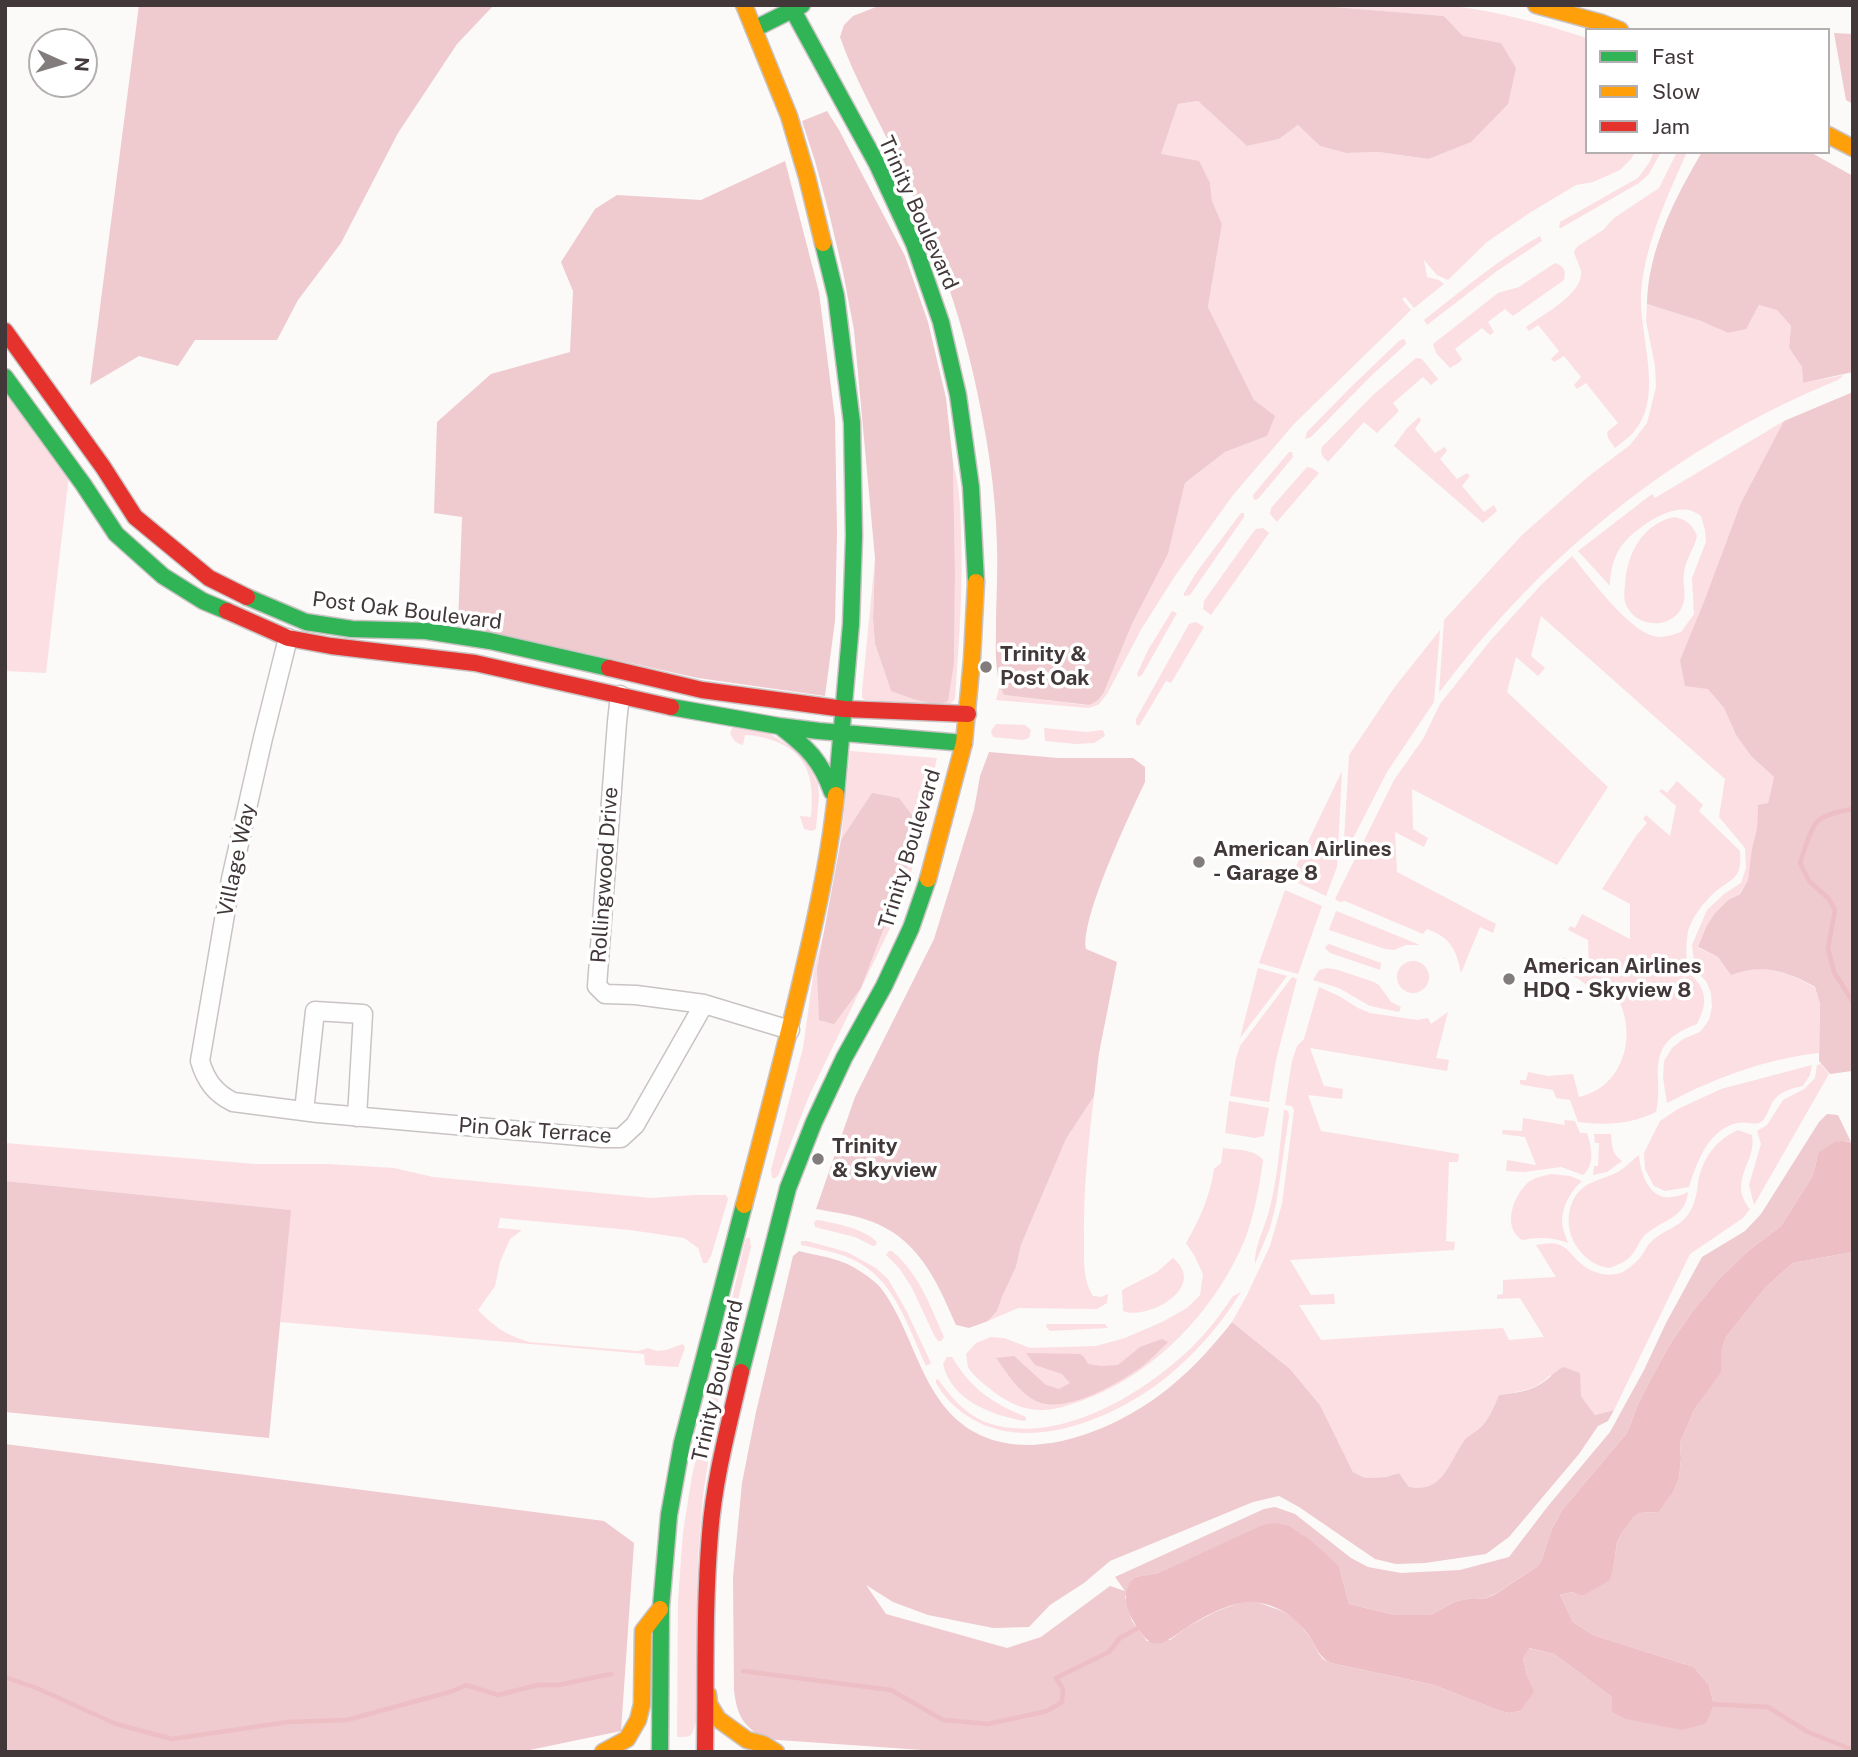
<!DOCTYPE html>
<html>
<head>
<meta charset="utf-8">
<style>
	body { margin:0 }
	#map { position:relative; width:1858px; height:1757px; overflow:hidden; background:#fcf9f9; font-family:"Public Sans",sans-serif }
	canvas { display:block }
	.frame { position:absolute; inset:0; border:7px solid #423839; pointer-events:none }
	.legend { position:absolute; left:1585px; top:28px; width:245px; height:126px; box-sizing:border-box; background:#fff; border:2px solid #b3afb0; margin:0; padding:9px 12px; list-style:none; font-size:21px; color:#423839 }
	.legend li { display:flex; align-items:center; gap:14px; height:35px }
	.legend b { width:35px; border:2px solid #b3afb0 }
	.north { position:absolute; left:28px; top:28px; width:70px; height:70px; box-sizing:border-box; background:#fff; border:2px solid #b3afb0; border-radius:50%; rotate:94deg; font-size:19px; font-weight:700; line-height:28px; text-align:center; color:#423839 }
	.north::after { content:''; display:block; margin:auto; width:24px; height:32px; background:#837c7c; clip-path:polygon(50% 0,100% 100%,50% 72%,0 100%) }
</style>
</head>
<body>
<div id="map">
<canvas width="1858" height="1757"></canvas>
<div class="frame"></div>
<ul class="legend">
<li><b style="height:9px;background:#30b455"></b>Fast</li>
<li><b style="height:9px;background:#ff9f0a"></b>Slow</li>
<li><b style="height:9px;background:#e5322d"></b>Jam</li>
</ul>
<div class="north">N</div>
</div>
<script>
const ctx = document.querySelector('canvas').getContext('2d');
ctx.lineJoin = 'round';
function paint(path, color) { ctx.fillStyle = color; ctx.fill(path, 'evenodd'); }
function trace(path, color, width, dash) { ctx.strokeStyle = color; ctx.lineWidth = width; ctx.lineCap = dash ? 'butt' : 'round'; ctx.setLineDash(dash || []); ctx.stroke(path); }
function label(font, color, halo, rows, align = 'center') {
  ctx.font = font + ' "Public Sans",sans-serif'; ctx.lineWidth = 7; ctx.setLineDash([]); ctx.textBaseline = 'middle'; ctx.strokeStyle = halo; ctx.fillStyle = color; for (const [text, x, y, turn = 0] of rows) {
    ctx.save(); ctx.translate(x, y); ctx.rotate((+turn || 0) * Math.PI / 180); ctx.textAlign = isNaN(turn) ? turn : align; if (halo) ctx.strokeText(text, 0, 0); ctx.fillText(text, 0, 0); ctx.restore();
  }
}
const green = new Path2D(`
	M1310,5H1442C1491,9 1540,23 1587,38V152H1635L1631,159L1620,170L1593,182L1576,185L1531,212L1487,242L1448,280L1437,275L1424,260L1427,277L1439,280L1444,284L1414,308L1405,297L1402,299L1411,310L1294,424L1233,495L1175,576L1142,628L1107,694L1098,705L1088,708L996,700L1000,685L1004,695L1077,704L1089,705L1104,692L1132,624L1168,554L1185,483L1225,452L1267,436L1254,400L1208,307L1222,224L1212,201L1210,183L1161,154L1178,104L1198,101L1247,146L1279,139L1298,125L1320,146L1346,153L1379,152L1428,159L1463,36L1444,16Z
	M1654,152H1661L1649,174L1639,183L1561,228H1559L1560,222L1638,178L1649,163Z
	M1677,152H1687C1668,195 1648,237 1642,283C1635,330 1668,396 1632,434C1627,439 1621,443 1615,448L1608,438L1607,432L1618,423L1586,383L1577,389L1574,385L1581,377L1564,356L1554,362L1551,359L1559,351L1538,325L1529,331L1526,327C1542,315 1583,294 1581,272C1580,265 1575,258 1574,251L1578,246L1603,230L1614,218L1659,188Z
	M1540,236L1542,241L1497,271L1427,325L1424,320C1461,291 1499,259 1540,236Z
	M1555,263C1564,266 1566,270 1564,280L1513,316L1505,309L1488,322L1494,332L1490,335L1482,328L1455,349L1462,359L1460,362L1450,368L1436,353L1433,344L1498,293L1519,287Z
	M1647,304L1701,321L1728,333L1746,328L1759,305L1777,310L1791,326L1789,348L1802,367L1803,383L1844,375L1838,380C1677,445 1542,555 1439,693L1444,620L1522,535L1589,476L1630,445L1647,423L1656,387L1655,366L1646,321Z
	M1403,339L1405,340L1406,344L1371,376L1311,437L1305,439L1307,432L1352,386L1399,341Z
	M1416,358L1422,359L1438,379L1431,385L1423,377L1393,403L1399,411L1377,433L1364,422L1328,462L1324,458L1321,453L1322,447L1373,395Z
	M5,389L69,475L46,673L5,671Z
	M1419,417L1421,420L1415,429L1435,453L1445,447L1447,451L1440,459L1457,479L1467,473L1470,476L1462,486L1484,512L1494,505L1497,511L1483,523L1394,446L1407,428Z
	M1784,421L1680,660L1708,688L1724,708L1736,735L1751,756L1774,777L1768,803L1758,806L1757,828L1752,848L1748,880L1739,894L1728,900L1715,913L1706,927L1698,948L1718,957L1731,974C1761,963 1789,971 1815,988L1820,1004L1819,1053C1765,1059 1715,1078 1667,1103L1663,1078L1664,1061L1672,1048L1683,1039L1700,1032L1709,1020L1712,1007L1711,993L1706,981L1695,970L1692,945L1707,910L1724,894L1741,883L1746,868L1745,848L1719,817L1725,779L1541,616L1531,656L1545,668L1538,676L1516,657L1507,692L1608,787L1557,865L1412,789L1413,829L1428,838L1424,847L1395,832L1397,872L1496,924L1493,933L1480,927L1461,973C1456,949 1451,938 1427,929L1423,934L1345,901L1340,902L1335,899L1394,780L1423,739L1440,704L1490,641L1541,585L1572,556C1589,576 1632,637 1660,637C1666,637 1675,634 1681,632L1694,614L1692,578L1706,542L1705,530L1701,516C1698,514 1695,512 1692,511C1669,503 1632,531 1620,548C1613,559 1610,573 1610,586L1578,551L1652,494L1655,498Z
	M1289,452H1292L1293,457L1258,499L1254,500L1253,495Z
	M953,463C960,488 960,507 961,533C963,589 959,643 955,699L948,706L866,700L862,698V692L875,558L873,619L875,644L891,691L954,663L955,571Z
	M1307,467L1312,468L1319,473L1277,522L1270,514L1271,508Z
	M1241,513H1244V517L1190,595L1184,596V593L1196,573Z
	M1674,517C1686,519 1693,525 1697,536C1694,549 1686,559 1684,572C1682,585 1688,597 1681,609C1668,631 1633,627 1625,602C1624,597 1624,591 1625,586C1626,555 1642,524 1674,517Z
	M1263,528L1269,533L1211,615L1203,609L1204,601L1251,535L1256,529Z
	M1172,611L1177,613L1142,675L1138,677L1137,674L1148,650Z
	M1196,622L1204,627L1171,683L1166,681L1139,726L1136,724V719L1189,624Z
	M1440,630L1434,702L1387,772L1343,858L1349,755L1394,688Z
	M996,724L1025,725L1031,730L1029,738L1023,740L993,737L991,731Z
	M733,727L766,731L804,756L818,784L819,796L816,829L812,831L804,829L800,816L811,817C814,785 811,755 777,742C766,738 757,735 745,735L743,745C736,744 733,739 730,733Z
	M1044,728L1087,732L1103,730L1105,736L1094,743L1076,744L1045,741Z
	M850,751L937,758L921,827L918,852L895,918L809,1096L778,1176L775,1178H772L771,1170L803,1048L814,969L823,936L861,988L896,897L921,827L841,840Z
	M1342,771L1337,867L1326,896L1290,879Z
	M1677,781L1703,805L1699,811L1740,851C1742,881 1732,877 1714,893C1704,902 1694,915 1689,928C1686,938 1685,961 1689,971C1691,976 1696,979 1699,984C1708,998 1704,1010 1697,1024C1669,1035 1656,1046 1658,1078C1658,1089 1659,1100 1656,1112C1629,1125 1607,1125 1578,1122L1570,1100L1556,1098L1553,1090L1523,1085L1520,1084V1080H1526L1528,1072L1548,1076L1573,1074L1579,1097C1633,1085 1641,1013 1603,980L1591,989L1579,979L1562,972L1565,964L1561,961L1563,957L1589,970L1588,940L1568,930L1570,926L1575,928L1582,914L1630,939V904L1602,889L1636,836L1647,823L1643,819L1646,815L1670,836L1676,806L1659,791L1662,789L1667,793Z
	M1285,890L1322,906L1298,974L1259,963Z
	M1336,911L1339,912L1420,945H1406L1394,950L1385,949L1329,930Z
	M1329,944L1381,963L1380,970L1330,953L1325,948L1326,946Z
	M1397 977a16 16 0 1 1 32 0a16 16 0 1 1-32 0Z
	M1258,968L1287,976L1240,1038Z
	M1327,968L1338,970L1374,982L1379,985L1391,1002L1401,1007L1399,1012L1370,1006L1339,988L1313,980L1319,970Z
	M1292,977L1297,979L1276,1060L1269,1102L1230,1096L1236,1058L1240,1046Z
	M1319,987L1339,996L1358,1008L1370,1013L1417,1020L1428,1018L1431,1024L1448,1012L1436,1058L1449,1060L1447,1071L1310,1048L1324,1086L1343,1089L1342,1099L1308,1095L1321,1131L1459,1154L1458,1162H1449L1446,1241L1455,1242L1454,1250L1290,1260L1311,1295L1334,1294L1335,1304L1299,1305L1321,1340L1503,1328L1509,1340L1544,1337L1520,1298L1497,1299V1295L1503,1294V1280L1556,1277L1536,1245C1543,1244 1551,1242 1557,1244C1567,1247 1571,1254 1578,1261C1588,1271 1603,1277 1617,1274C1626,1272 1637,1262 1642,1255C1645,1251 1647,1245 1651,1242C1662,1230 1680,1228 1689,1213C1695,1204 1697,1193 1698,1183C1702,1158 1716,1140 1738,1130L1752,1135C1757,1163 1727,1180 1750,1209L1743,1218L1690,1254L1614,1410L1595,1415L1581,1396L1550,1375C1535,1391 1520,1391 1499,1395C1494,1406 1489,1420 1480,1428C1474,1433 1467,1436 1463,1442C1448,1465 1442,1493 1409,1487L1399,1473L1386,1477L1365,1478L1353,1472L1320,1405L1290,1369L1232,1322L1247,1295L1270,1246L1282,1204L1294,1110L1292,1106L1285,1105L1292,1061L1297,1046L1304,1039Z
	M1821,1064L1829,1074L1754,1205L1749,1185L1761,1144L1757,1131L1767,1125L1783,1100L1804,1089L1815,1078L1817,1065Z
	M1812,1065L1810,1075L1803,1086C1793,1088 1781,1091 1774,1100C1769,1106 1767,1120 1759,1123C1753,1125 1744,1121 1737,1123C1708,1130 1697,1162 1689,1187L1665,1191L1654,1186L1645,1169L1644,1153L1660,1121L1678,1109L1721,1089Z
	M1094,1096C1088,1145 1083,1194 1084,1243C1084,1260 1083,1281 1093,1296L1101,1297L1108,1294L1107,1303L1097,1309L1018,1308L988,1321L997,1311L1002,1297L1016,1267L1021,1245L1066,1139Z
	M1229,1101L1269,1108L1264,1136L1255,1138L1225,1133Z
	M1284,1110L1288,1111L1289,1116L1276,1204L1270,1228L1255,1264C1254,1247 1266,1225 1270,1207C1278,1175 1280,1142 1284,1110Z
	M1523,1118L1565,1125L1564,1120L1575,1121L1580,1133H1587C1592,1148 1595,1164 1583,1175L1561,1167L1524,1172L1506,1171L1507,1160L1536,1165L1525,1137L1502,1134L1503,1130L1522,1131Z
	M1594,1134H1611C1612,1147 1612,1154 1622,1161L1607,1172L1593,1175L1594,1166H1598L1599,1143H1595Z
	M5,1143L255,1164H328L394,1168L433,1177L651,1198L694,1195H726L728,1199L711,1256L707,1263H703L698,1248L684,1238L630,1230L500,1218L498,1228L522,1230L510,1239L500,1262L495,1286L478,1310C494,1327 508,1336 529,1342L638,1351L648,1348L657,1351L666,1350L683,1344L685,1348L678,1367L645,1365L644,1354L280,1322L290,1210L5,1181Z
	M1223,1148C1236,1150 1255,1149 1263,1160C1260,1184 1254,1216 1245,1239C1215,1312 1152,1377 1078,1402C1060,1408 1044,1413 1026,1408C1019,1407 1012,1403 1006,1400C997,1395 975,1378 969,1369C967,1365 967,1358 966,1354L976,1343L991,1337L1004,1338L1030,1348L1096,1346L1125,1338L1162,1322L1187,1308L1200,1295L1203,1274L1194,1255L1186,1243C1200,1219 1210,1196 1214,1169L1221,1163Z
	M1639,1155C1640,1172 1649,1200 1671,1197C1677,1197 1683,1194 1688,1192C1686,1217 1663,1220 1646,1234C1639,1240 1637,1250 1630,1257C1625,1262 1617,1265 1610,1268C1594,1266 1584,1258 1575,1244C1564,1225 1567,1197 1587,1185C1596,1180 1608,1177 1618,1172C1625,1168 1632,1160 1639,1155Z
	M1551,1174L1570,1176L1582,1181C1571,1190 1562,1207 1562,1221C1562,1228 1566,1237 1568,1243C1552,1237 1539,1237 1522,1240C1501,1227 1514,1193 1530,1181C1536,1177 1543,1176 1551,1174Z
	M817,1220C835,1223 865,1229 877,1242L876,1245L873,1246L855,1237L815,1227L814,1222Z
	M747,1238H750L751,1247L731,1328L724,1363L703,1495L698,1559L696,1722C691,1737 693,1737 677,1737L678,1600L683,1532L692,1476L745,1241Z
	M801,1241H807L847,1252L876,1268L888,1279L906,1310L931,1363L926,1366C908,1327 895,1280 854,1260C837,1252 819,1249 801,1245Z
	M889,1251H892C920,1275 929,1304 944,1337L941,1341H938L934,1335L912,1288L900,1269L886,1255Z
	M1173,1258C1209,1288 1146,1321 1123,1311L1122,1290L1157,1272Z
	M1241,1292C1220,1326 1194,1355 1163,1380C1115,1417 1033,1453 974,1420C958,1411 945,1399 936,1383V1380L938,1379C950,1396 965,1414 985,1422C1056,1448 1144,1394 1193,1346C1208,1331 1221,1314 1233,1296Z
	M1047,1324H1105L1108,1328L1050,1331L1046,1327Z
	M947,1357H952C971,1389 992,1403 1026,1417V1420L1024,1421C991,1415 951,1400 943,1364Z`);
const forest = new Path2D(`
	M139,5H494L457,44L398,133L341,243L298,300L277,340H195L178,366L139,356L90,385Z
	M881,5H1310L1444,16L1463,36L1501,43L1516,68L1508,104L1471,142L1428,159L1379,152L1346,153L1320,146L1298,125L1279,139L1247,146L1198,101L1178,104L1161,154L1199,161L1210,183L1212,201L1222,224L1208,307L1254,400L1275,416L1267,436L1225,452L1185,483L1168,554L1132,624L1104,692L1098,700L1089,705L1004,695C994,674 996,649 996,627C996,600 998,573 997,547C996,488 986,430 973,373C956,297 927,224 894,153C876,115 854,77 840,37L844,25L853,16Z
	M1834,33L1853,34V104L1846,100Z
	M827,111L839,130L905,256L928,322L946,398L953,463L955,571L954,663L948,701C933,709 907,696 891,691L875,644L873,619L875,558L854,330L843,272L829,213L815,161L802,121Z
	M1702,152H1810L1853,176V372L1803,383L1802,367L1789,348L1791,326L1777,310L1759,305L1746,329L1728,333L1701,321L1647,304C1648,250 1675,198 1702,152Z
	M785,161L819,292L835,419L837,532L835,621L825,696L698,678L458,625L462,517L434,513L437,422L491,374L570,352L573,291L561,262L595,209L617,195L701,200Z
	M1853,392V1054L1852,1071L1830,1074L1819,1061L1820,1004L1815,987C1788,971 1761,963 1731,975L1718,957L1698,947L1706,927L1715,913L1728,900L1740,894L1748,880L1752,848L1757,828L1758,805L1768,803L1774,777L1751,756L1736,735L1724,708L1708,689L1685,686L1680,660L1704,602L1741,503L1784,421Z
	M989,752L1058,758H1133L1145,767V782C1130,814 1080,919 1086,949L1117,962L1099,1053L1094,1096L1066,1139L1021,1245L1016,1267L1002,1297L997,1311L988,1321L969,1328L956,1325C936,1279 917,1235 864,1219C849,1214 832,1212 816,1209L855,1097L934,939L974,810L980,776Z
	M872,793L899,798L921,827L896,897L861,988L834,1024L819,1020L817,969L841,840Z
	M1827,1114L1838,1115L1851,1142L1844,1141L1817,1159L1812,1177L1781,1226L1748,1251L1719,1279L1692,1312L1670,1344L1653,1375L1638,1404L1627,1433L1562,1510L1552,1529L1542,1559L1538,1566L1495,1594L1484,1599L1472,1598L1457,1601L1430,1615H1395L1349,1604L1339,1566L1300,1533L1245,1534L1158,1573L1135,1577L1125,1597L1132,1621L1147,1641L1170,1640L1187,1627L1215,1612L1241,1602L1254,1601L1282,1611L1297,1620L1311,1639L1319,1654L1323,1659L1331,1663L1434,1685L1500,1711L1509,1713L1520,1711L1527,1676L1523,1658L1528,1648L1554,1654L1612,1697L1707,1723L1714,1705L1709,1685L1694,1667L1593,1635L1573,1622L1560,1595L1572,1592L1579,1595H1585L1608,1581L1613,1571L1617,1542L1624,1530L1633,1518L1639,1513L1659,1512L1674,1491L1679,1478L1681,1459L1680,1443L1694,1410L1720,1372L1722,1349L1726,1337L1766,1287L1793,1263L1853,1252V1752H951L764,1739C743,1725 737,1716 734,1690L733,1577L742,1483L756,1412L793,1256L799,1251C814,1255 831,1257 845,1263C856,1268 872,1278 880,1287C909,1324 917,1376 949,1412C1005,1473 1100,1438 1157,1397C1186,1376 1210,1350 1232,1322L1290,1369L1320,1405L1353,1472L1365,1478L1386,1477L1399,1473L1409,1487C1442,1493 1448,1465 1463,1442C1467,1436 1474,1433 1480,1428C1489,1420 1494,1406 1499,1395C1513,1393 1527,1392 1539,1385C1548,1380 1554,1372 1563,1367L1580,1373L1581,1396L1595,1415L1614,1410L1608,1421L1598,1426L1579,1454L1509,1537L1486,1554L1425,1563L1396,1564L1375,1559L1299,1507L1279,1496L1253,1502L1110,1561L1084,1583L1050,1605L1029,1627L993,1628L928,1615L893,1602L866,1585L886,1614L1007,1648L1041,1637L1110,1586L1125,1591L1115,1577L1264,1509L1275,1507L1295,1514L1351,1558L1368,1567L1401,1573L1460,1570L1509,1557L1548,1506L1610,1432L1644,1370L1666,1323L1702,1257L1745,1231L1761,1214L1819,1122Z
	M5,1181L291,1210L269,1438L5,1412Z
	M1162,1339L1168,1342C1159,1351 1150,1360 1140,1368C1117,1384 1064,1415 1036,1401C1018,1392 1008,1374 996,1358L1014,1356L1046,1385L1059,1389L1070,1383L1062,1374L1035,1365L1026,1353L1080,1354L1084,1357L1088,1364L1101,1366L1118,1365L1140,1347Z
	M5,1444L604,1521L634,1543L621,1731L520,1752H5Z`);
const water = new Path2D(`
	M1844,1141L1853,1143V1252L1793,1263L1766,1287L1726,1337L1722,1349L1721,1372L1694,1410L1680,1443L1681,1459L1679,1478L1674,1491L1659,1512L1639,1513L1633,1518L1624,1530L1617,1542L1613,1571L1609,1581L1585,1595H1579L1572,1592L1560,1595L1573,1622L1593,1635L1694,1667L1709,1685L1714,1705L1707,1723L1682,1730L1626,1719L1612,1712V1697L1554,1654L1529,1648L1523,1658L1527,1676L1534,1692L1520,1711L1509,1713L1500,1711L1434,1685L1331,1663C1320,1658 1317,1649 1311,1639C1299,1619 1279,1605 1255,1602C1236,1599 1202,1617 1186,1628C1170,1638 1157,1654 1142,1634C1135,1625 1130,1617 1127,1606C1124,1594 1127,1585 1135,1577L1158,1573L1263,1525L1275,1523L1289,1526L1309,1539L1339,1566L1349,1604L1395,1615H1430L1457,1601L1472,1598L1484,1599L1494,1595L1538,1566L1542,1559L1552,1529L1562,1510L1627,1433L1638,1404L1653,1375L1670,1344L1692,1312L1719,1279L1748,1251L1781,1226L1812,1177L1819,1152L1835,1142Z`);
const stream = new Path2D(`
	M1853,809C1842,811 1828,813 1819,820C1810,827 1804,852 1800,863L1809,881L1829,899L1835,910L1828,948L1834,972L1853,1002
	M743,1671L891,1690L943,1720L988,1724L1047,1711L1062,1702L1063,1689L1056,1678L1109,1652L1120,1638L1140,1627
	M5,1677L39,1689L116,1724L172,1739L288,1722L347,1720L453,1691L466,1685L498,1695L538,1685H558L611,1674
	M1710,1704L1768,1707L1808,1732L1853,1750`);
const street = new Path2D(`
	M288,638L263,738L231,879L200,1061C206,1081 215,1093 233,1102L318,1113L602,1138H621L635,1125L704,1004L790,1030
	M620,695L617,722L597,986L605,994L636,995L704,1004
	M304,1111L315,1011L363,1014L357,1117`);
const fast = new Path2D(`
	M790,5L877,164L914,244L941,322L958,395L971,487L976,582
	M754,29L802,5
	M823,243L836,296L852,423L854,536L851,624L836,795
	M5,377L83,484L116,534L163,576L203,601L227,611
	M247,597L306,622L352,629L426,631L490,641L609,668
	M671,707L779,726L819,731L964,743
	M782,728C808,748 821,761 832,792
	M741,1372L788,1188L814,1122L844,1058L884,986L911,928L928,879
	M660,1752L661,1607L669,1515L682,1443L744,1205`);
const slow = new Path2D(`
	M744,5L789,116L807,177L823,243
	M1536,5L1602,23L1620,30
	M1828,135L1853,148
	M928,879L964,743L972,659L976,582
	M744,1205C765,1126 786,1047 804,968C818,910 830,854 836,795
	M708,1694L709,1704L718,1719L747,1740L763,1744L776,1752
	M603,1752L627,1739L638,1720L642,1704L643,1631L660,1609`);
const jam = new Path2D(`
	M5,331L103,467L135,517L209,578L247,597
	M227,611L288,638L331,646L475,663L671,707
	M609,668L702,690L844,709L968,714
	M705,1752C706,1679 704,1606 710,1534C714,1479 729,1425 741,1372`);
const markers = [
	[986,667,7,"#837c7c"],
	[1199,862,7,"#837c7c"],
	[1509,979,7,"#837c7c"],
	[818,1159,7,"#837c7c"]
];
const streetNames = [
	["Trinity Boulevard",918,213,66],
	["Post Oak Boulevard",407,611,7],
	["Trinity Boulevard",910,849,-73],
	["Village Way",237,860,-78],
	["Rollingwood Drive",605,875,-86],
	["Pin Oak Terrace",535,1131,4],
	["Trinity Boulevard",718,1381,-77]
];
const poiNames = [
	["Trinity &",1000,655],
	["Post Oak",1000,679],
	["American Airlines",1213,850],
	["- Garage 8",1213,874],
	["American Airlines",1523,967],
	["HDQ - Skyview 8",1523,991],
	["Trinity",832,1147],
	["& Skyview",832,1171]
];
paint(green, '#fbdfe2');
paint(forest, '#efcace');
paint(water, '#edbfc4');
trace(stream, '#edbfc4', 4.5);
trace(street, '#c9c3c4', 21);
trace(fast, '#c9c3c4', 19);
trace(slow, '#c9c3c4', 19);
trace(jam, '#c9c3c4', 19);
trace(street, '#fffefe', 18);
trace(fast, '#30b455', 16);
trace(slow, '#ff9f0a', 16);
trace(jam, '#e5322d', 16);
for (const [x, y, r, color] of markers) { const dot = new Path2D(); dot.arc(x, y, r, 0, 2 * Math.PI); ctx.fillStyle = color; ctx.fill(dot); trace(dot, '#fff', 2.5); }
label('21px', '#423839', '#fff', streetNames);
label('bold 21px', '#423839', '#fff', poiNames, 'left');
</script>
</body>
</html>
